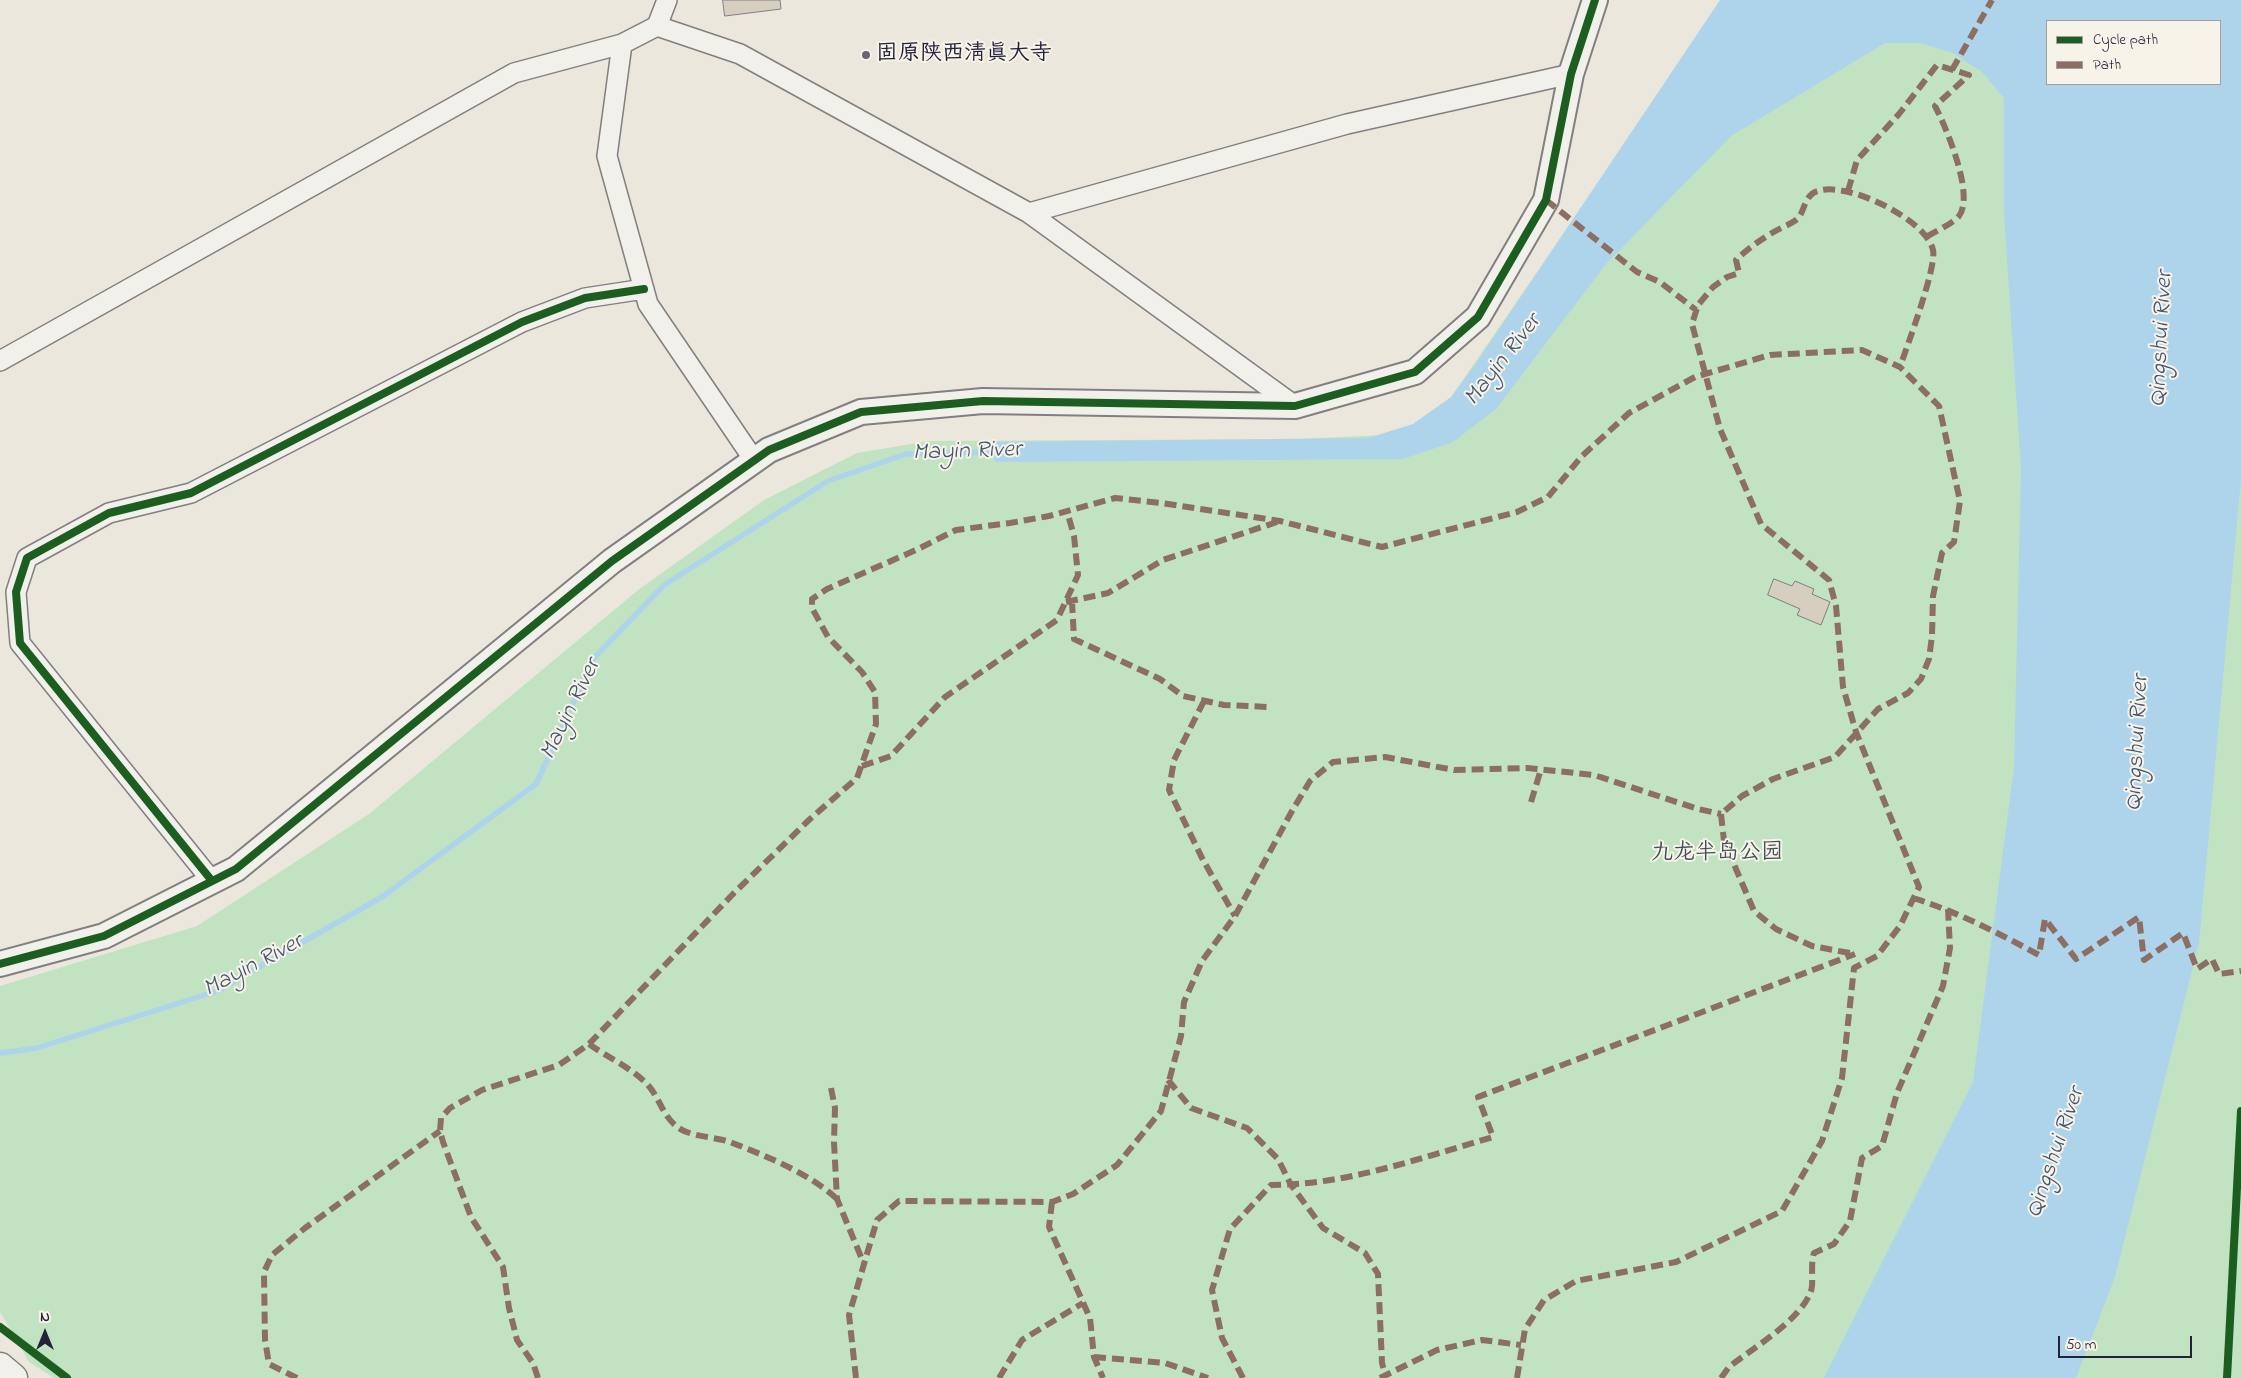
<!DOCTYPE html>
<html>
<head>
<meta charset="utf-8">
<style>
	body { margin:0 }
	#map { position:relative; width:2241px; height:1378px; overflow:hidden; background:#ece7dd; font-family:"Indie Flower",sans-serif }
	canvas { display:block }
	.legend { position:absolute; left:2046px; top:20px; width:175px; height:65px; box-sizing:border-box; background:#f7f3e8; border:1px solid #a29fa3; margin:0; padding:6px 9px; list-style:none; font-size:15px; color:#22223b }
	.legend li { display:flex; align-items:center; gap:10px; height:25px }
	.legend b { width:25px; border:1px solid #a29fa3 }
	.north { position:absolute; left:20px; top:1308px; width:50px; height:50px; -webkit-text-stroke:4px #f7f3e8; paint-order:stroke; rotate:0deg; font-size:14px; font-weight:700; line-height:20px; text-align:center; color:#22223b }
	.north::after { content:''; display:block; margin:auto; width:18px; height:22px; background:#22223b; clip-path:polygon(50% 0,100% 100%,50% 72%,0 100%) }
	.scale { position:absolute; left:2058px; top:1336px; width:134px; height:22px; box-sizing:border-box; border:2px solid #22223b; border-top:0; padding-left:6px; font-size:15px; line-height:18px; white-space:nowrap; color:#22223b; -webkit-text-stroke:4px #f7f3e8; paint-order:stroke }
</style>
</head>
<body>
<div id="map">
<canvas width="2241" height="1378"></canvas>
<ul class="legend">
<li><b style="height:6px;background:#1b5e20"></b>Cycle path</li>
<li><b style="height:6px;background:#8d6e63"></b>Path</li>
</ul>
<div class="north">N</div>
<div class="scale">50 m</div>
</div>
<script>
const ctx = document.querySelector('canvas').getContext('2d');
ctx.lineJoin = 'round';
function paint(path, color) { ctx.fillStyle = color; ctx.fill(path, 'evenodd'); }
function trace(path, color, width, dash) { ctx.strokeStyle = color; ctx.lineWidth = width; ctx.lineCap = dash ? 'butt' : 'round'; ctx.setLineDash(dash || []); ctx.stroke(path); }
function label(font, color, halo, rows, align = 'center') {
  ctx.font = font + ' "Indie Flower","LXGW WenKai TC",sans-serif'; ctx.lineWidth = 4; ctx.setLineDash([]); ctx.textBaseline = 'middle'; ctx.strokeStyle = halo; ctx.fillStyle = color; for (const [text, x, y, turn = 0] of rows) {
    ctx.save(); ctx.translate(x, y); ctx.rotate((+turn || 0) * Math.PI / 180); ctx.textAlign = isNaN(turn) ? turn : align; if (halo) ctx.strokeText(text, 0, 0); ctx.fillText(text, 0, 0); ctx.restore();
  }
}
const green = new Path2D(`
	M1724,0H2241V1378H54L29,1362L0,1312V986L197,926L369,814L638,590L764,500L857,453L929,441L1299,439L1403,434L1445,406ZM2047,21H2220V84H2047Z`);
const water = new Path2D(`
	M1720,0H2241V479L2199,943L2115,1277L2076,1378H1824L1973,1082L2014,767L2021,469L2004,215V98L1982,72L1953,53L1920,43H1885L1731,136L1606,264L1496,409L1453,442L1403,459L995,462L991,442L1368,438L1413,424L1451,397L1479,359ZM2047,21H2220V84H2047Z`);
const stream = new Path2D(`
	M0,1053L37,1048L217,991L382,897L536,784L594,658L664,585L828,481L906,454L1000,452`);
const building = new Path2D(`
	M723,0H780L781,9L725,16Z
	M1774,579L1792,586L1795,581L1814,589L1812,594L1830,602L1821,625L1797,615L1800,609L1768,595Z`);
const minor = new Path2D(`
	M657,26L740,54L1029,213L1295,406
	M622,44L607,156L648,304L754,460
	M1029,213L1347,124L1571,74
	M0,361L514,73L622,44L657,26L667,0
	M212,881L20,643L16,592L27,558L109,513L191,493L522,322L585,298L644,289`);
const tertiary = new Path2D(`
	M0,964L104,936L236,869L612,561L769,450L861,412L983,401L1295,406L1415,372L1478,317L1546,200L1571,74L1595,0`);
const trunk = new Path2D(`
	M0,1367L13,1378`);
const quiet = new Path2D(`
	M1952,70L1992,0
	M1848,191L1857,160L1899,114L1937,65L1969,75L1935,106C1946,127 1975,195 1959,216C1954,223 1934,232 1926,237
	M1546,200L1637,272L1660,282L1696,310
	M1072,601L1074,639L1160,679L1183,696L1224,705L1269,707
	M1066,602L1108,593L1163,560L1277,522
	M1204,701L1174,760L1169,790L1203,860L1235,916
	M862,766L891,756L945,697L1057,620L1078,575L1074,536L1067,511
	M1531,802L1541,769
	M1721,814L1724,841L1754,911L1776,929L1812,946L1855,954
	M1913,898C1958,912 1998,933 2039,955L2045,919L2076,959L2139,917L2144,960L2183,933L2197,969L2212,959L2219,974L2241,971
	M589,1044C607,1057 632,1068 648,1085C661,1100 663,1119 682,1130C696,1137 715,1137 730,1142C766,1156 809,1173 837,1199
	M1168,1080L1191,1108L1247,1128L1278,1159L1291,1185L1323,1228L1365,1253L1378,1274L1382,1363L1386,1378
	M831,1088L835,1108L834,1142L837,1199L864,1264
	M1052,1202L1049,1227L1090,1318L1094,1357L1103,1378
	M1094,1357L1165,1363L1208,1378
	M297,1378L269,1364L265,1340L264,1272L272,1255L305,1228L440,1131
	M538,1378L533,1363L517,1340L509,1308L503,1267L471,1217L443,1142L440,1131L441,1118L450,1108L482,1090L559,1065L589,1044L733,894L810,819L857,778L876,724L875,692L862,672L828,637L812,608V599L827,589L916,550L956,530L1010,523L1049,516L1115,498L1161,503L1280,521L1382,547L1517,512L1548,497L1582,456L1629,413L1695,377L1770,355L1862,350L1900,367L1939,406L1960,501L1954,542L1942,553L1933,596L1932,636L1929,659L1921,679L1908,693L1878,709L1835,757L1773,779L1742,796L1721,814
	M856,1378L849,1315L877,1220L899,1201L1052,1202L1073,1194L1117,1165L1161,1111L1181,1036L1184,1002L1202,961L1235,916L1292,811L1310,781L1333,762L1385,757L1454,770L1527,768L1594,775L1698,809L1721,814
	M999,1378L1022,1340L1083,1303
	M1243,1378L1222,1338L1212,1290L1230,1229L1271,1185C1347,1185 1420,1158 1493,1137L1478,1097L1855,954
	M1380,1378L1437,1350L1482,1340L1521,1345
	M1517,1378L1525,1329L1544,1300L1576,1281L1676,1262L1782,1211L1822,1141L1842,1078L1854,968L1877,956L1900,926L1919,887L1856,732L1843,687L1836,606L1829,580L1761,524L1720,429L1692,324L1698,305L1713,287L1727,277L1739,273L1736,260C1747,249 1759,241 1772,233C1780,228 1789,225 1796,220C1805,214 1803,195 1818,191C1847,181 1926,219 1933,250C1937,267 1907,346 1900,367
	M1721,1378L1729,1367C1753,1348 1801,1320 1811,1291C1814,1282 1810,1266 1814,1253L1834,1244L1850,1221L1862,1158L1882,1146L1897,1093L1943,986L1950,948L1948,909`);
const cycleway = new Path2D(`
	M212,881L20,643L16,592L27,558L109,513L191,493L522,322L585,298L644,289
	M0,964L104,936L236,869L612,561L769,450L861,412L983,401L1295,406L1415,372L1478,317L1546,200L1571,74L1595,0
	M0,1327L67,1378
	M2227,1378L2241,1111`);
const markers = [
	[866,55,5,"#696774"]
];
const poiNames = [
	["固原陕西清真大寺",876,55]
];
const parkNames = [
	["九龙半岛公园",1717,854]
];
const waterNames = [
	["Qingshui River",2163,339,-87],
	["Mayin River",1504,361,-52],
	["Mayin River",967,453,-2],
	["Mayin River",572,710,-64],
	["Qingshui River",2139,743,-87],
	["Mayin River",254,967,-28],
	["Qingshui River",2057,1153,-71]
];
paint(green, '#c1e3c2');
paint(water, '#aed4ec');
trace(stream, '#aed4ec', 5.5);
paint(building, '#d6cfc0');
trace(building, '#817f80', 1);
trace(minor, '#817f80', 22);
trace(tertiary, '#817f80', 28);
trace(trunk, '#817f80', 31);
trace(minor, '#f1f0eb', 19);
trace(tertiary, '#f1f0eb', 24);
trace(trunk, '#f1f0eb', 28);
trace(quiet, '#8d6e63', 6, [12, 6]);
trace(cycleway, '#1b5e20', 8);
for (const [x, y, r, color] of markers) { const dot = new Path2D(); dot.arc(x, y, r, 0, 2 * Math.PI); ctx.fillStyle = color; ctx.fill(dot); trace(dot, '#f7f3e8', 2); }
label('22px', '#22223b', '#f7f3e8', poiNames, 'left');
label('22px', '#415257', '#f7f3e8', parkNames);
label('italic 24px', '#445572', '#f7f3e8', waterNames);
</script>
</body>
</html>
